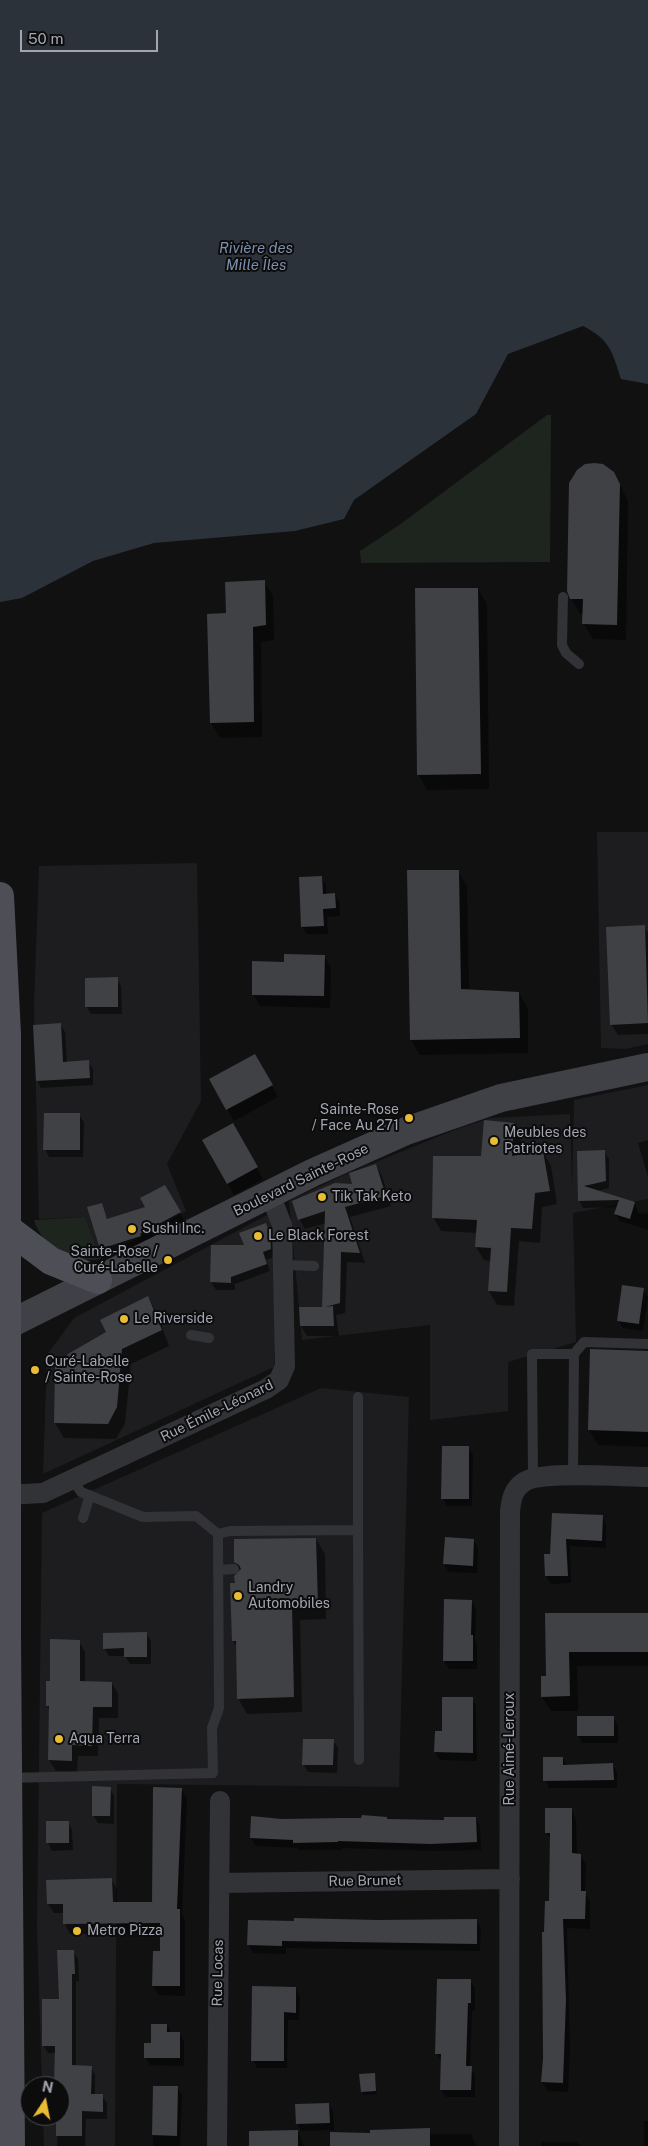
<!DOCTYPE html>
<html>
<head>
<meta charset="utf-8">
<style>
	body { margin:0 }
	#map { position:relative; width:648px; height:2146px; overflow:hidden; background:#111112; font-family:"Public Sans",sans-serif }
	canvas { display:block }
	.north { position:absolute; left:20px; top:2076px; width:50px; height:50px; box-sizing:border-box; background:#0c0c0d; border:1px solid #484a4f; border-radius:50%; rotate:11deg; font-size:14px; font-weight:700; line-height:20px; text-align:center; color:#a3a6b2 }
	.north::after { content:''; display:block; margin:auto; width:18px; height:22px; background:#e8bc33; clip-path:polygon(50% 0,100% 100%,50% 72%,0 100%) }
	.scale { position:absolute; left:20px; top:30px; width:138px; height:22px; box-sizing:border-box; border:2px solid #a3a6b2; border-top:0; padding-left:6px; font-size:15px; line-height:18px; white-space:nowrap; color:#a3a6b2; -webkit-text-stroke:4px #0c0c0d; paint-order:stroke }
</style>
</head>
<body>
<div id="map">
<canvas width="648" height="2146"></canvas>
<div class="north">N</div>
<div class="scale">50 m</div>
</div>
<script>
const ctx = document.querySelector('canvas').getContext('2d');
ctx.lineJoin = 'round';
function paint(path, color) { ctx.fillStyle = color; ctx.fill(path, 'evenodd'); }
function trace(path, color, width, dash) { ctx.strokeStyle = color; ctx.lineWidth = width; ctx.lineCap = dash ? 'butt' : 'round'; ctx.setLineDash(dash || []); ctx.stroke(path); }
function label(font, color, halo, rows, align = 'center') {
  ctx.font = font + ' "Public Sans",sans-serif'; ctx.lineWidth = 4; ctx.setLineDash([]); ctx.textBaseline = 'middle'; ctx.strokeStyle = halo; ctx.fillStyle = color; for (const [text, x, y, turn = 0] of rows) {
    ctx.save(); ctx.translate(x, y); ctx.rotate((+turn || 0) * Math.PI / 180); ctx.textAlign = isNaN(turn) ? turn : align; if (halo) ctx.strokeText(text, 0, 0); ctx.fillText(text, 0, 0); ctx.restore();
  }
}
const built = new Path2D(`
	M597,832H648V1044L625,1049L601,1048Z
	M197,863L201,1101L167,1164L186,1211L101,1259L85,1217L39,1219L34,1005L39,866Z
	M648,1085V1199L573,1213L576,1342L508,1362V1411L430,1420V1325L302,1340L289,1201L344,1175L457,1129L491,1118L570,1114L572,1186L574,1100Z
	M269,1214L279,1246L274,1367L43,1474L47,1355L74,1318Z
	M321,1388L409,1397L399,1787L117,1784L115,2146H44L43,2116H60V2086H42L37,1928L42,1513Z`);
const green = new Path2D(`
	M547,415H551L550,562L361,563L360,551L402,523Z
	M85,1217L101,1259C73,1264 42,1248 34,1220Z`);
const water = new Path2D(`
	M0,0H648V384L621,379C612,351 610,340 583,326L508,354L476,414L354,500L344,519L295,531L154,543L93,561L22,598L0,602Z`);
const shadow = new Path2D(`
	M614,473L628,501L626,640L593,639L584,624V614H580L571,598Z
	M264,581L273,596L274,640L261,642L262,737L220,738L211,723L228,615Z
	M478,589L487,604L489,789L427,790L419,775Z
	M458,871L467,886L469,991L519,993L528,1009V1053L420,1055L411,1040Z
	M321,878L326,885V895L335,894L339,902L340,916L327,917L328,934H307L302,927Z
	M644,927L648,933V1034L618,1035L611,1024Z
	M324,956L331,968L330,1008L260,1006L253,994L285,963Z
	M117,979L121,986L122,1014H91L87,1007Z
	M61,1025L65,1032L67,1063L88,1062L93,1069V1085L41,1088L37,1080Z
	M255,1055L278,1097L234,1121L211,1080Z
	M79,1115L84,1122L83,1157H49L45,1149Z
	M514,1124L521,1137L520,1156L543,1152L551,1166L557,1204L542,1207L540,1243L519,1241L514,1306L497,1305L489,1291L491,1261L484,1260L476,1247L477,1233L441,1231L433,1217Z
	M233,1125L263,1179L234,1195L228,1184Z
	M648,1140V1177L638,1143Z
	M578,1152H604L609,1159V1188L597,1191L635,1203L638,1213L648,1214V1230L620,1221L615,1214L618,1207L583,1208L579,1200Z
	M376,1165L382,1176L391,1206L350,1217L365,1263L347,1262L345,1313L336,1315L339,1336H307L301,1326L323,1308L326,1223L305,1229L299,1219L354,1186Z
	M165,1186L184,1220L144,1244L106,1256L88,1208L101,1204L108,1220L147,1208Z
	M265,1225L274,1244V1257L266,1260L270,1271L235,1284V1290H216L211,1282Z
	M643,1289L648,1297L643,1331L623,1328L618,1320Z
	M148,1297L157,1313L169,1346L131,1364L125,1423L116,1439L64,1438L55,1423L63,1368Z
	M648,1352V1447L598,1445L589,1430Z
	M468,1447L473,1455L472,1506H447L443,1498Z
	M553,1515L602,1516L606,1524V1548L570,1546L571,1583L551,1584L546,1576L545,1555H551Z
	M316,1539L325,1554L326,1619L300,1620L302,1712L247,1714L238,1698V1649L233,1641L232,1585L236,1584L241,1571L235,1562Z
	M474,1540L478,1548L477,1573L449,1572L444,1564Z
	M472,1602L476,1609L475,1640L477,1644V1669H449L444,1661Z
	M648,1614V1666H577L578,1711H551L542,1697L547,1677V1615Z
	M146,1633L151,1641V1664H130L125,1656H109L104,1648Z
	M79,1641L85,1652V1683H112L118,1694V1718H99L98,1756H78L77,1772L56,1771L49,1760L50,1711L47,1706L48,1682H51Z
	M472,1699L476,1706L477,1761L440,1760L435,1752L443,1732Z
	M613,1718L618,1725V1743H582L578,1735Z
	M333,1741L338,1748L337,1773L308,1772L303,1764Z
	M563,1758L567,1766L612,1764L617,1772V1788H549L545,1780Z
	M110,1788L114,1796V1824L98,1823L93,1815Z
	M181,1789L187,1798L182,1914L185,1920V1996L159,1995L153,1986L161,1953V1933L70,1934L65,1924L64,1913H54L48,1904L111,1879L117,1889V1903H153Z
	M571,1809L576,1819L577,1855H580L586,1864L585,1893L590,1902V1929L567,1928L570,2050L568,2092L548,2091L542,2082L546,1934L550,1902L551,1840L546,1832Z
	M252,1818L282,1820L386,1818L388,1820L445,1821L476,1818L480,1826L481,1850L435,1851L342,1848V1850H299L297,1848L256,1846L251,1838Z
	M68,1822L72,1830L73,1850L52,1851L48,1843Z
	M476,1920L481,1928L480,1951L286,1948V1954L253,1953L249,1945V1922Z
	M73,1951L78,1959L79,1981H76V2067H91L95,2075V2095L102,2096L107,2103V2119H86L85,2146H57L60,2086L55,2084L56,2053H48L43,2045L60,2001Z
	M470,1981L475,1988V2011H472L470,2067L475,2075V2097H446L441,2090V2061L437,2054Z
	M295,1988L300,1996L299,2020H288L287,2068H257L253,2060Z
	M167,2025L171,2033H179L184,2041V2066L150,2065L145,2057L152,2044Z
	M375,2075L377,2094L364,2095L362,2091Z
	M154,2087H177L182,2095L180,2146H153Z
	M329,2104L333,2112L334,2130L301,2131L297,2123Z
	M644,2121H648V2146H644Z
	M429,2130L431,2134H471L476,2146H331L371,2134Z
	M298,2131L304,2146H251Z
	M541,2142H577L580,2146H541Z`);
const building = new Path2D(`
	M594,463L603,464L614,472L620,484L617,625L582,624L583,599H570L567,591L569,483L577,470L585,464Z
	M265,580L266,625L253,627L254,722L210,723L207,614L226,613L225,582Z
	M415,588H478L481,774L417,775Z
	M407,870H459L461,989L519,992L520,1038L410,1040Z
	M322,876L323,894L335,893L336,908L323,909L324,926L301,927L299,877Z
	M645,925L648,1023L610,1025L606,927Z
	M284,954L325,955L324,996L252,995V961L284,962Z
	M118,977V1007H85V978Z
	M61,1023L63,1062L89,1060L90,1078L36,1081L33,1025Z
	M255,1054L273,1085L226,1110L209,1079Z
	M44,1113H80V1150H43Z
	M484,1120L514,1123L512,1156L543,1151L550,1191L535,1193L532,1229L511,1228L507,1292L488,1291L491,1248L475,1247L477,1220L432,1218L433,1156H481Z
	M233,1123L258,1167L227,1184L202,1140Z
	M605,1150L606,1181L584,1186L635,1202L630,1219L614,1214L619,1200L578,1201L577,1151Z
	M376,1164L386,1196L345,1207L360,1253L341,1252L340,1303L325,1307L333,1306L334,1326H300L299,1307H322L325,1211L298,1220L292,1201L335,1183L352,1184L349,1173Z
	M165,1185L181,1212L140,1234L141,1236L100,1249L87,1207L102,1203L107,1219L145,1207L140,1198Z
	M266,1223L270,1235L271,1249L263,1252L267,1264L231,1277V1283L210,1282L211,1245H244L239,1233Z
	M622,1285L644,1288L639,1324L617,1321Z
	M148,1296L162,1330L122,1349L117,1407L108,1424L54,1423L55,1366L62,1367L68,1354L106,1332L100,1320Z
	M590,1349L648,1351V1432L588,1430Z
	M442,1446H469V1499H441Z
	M552,1513L603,1515L602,1541L566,1539L568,1576H545L544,1554H550Z
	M445,1537L474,1539L473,1566L443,1564Z
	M316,1538L318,1604L292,1605L294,1697L237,1699L236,1641H232L230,1583H235L234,1576L241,1569L239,1565L234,1562V1539Z
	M444,1599L472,1600L471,1635H473V1661H443Z
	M545,1613H648V1652H569L570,1696L541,1697V1676H546Z
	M147,1632V1657H124V1648L103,1649V1633Z
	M50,1639L80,1640V1681L112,1682V1707H93L92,1746L72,1745V1761L48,1760L49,1706H46V1681H50Z
	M442,1697H473V1753L434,1752L435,1731H442Z
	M577,1716H614V1736H577Z
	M303,1739H334L333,1765H302Z
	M543,1757H563V1765L613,1763L614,1780L543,1781Z
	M92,1786L111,1787L110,1816H92Z
	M153,1787L182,1788L177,1909H180V1986H152L153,1951H160V1923L63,1924V1904H47L46,1880L112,1878L113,1902H152Z
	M545,1808H572V1853L581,1854V1891H586L585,1919H563L566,2000L563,2083L541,2082L543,2058L542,1932H544L545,1901H549L550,1833H545Z
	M362,1815L387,1817V1819L444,1820V1817H476L477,1842L430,1844L338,1841V1842L293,1843V1840L250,1838L251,1816L282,1819L342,1818H361Z
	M46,1821H69V1843H46Z
	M294,1918L378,1920L477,1919V1944L282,1941V1946L247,1945L248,1920L294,1921Z
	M57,1950H74L75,1974H72V2065L92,2066L91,2094H103V2112L82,2111V2136H56V2116H60V2084H54L55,2046H42V1999H59Z
	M437,1979H471V2003H468L466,2066H472L471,2090H440L441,2054H435Z
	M252,1986L296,1987V2013L284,2012V2061H251Z
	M151,2024H167V2032H180V2058H144V2043H151Z
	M375,2073L376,2091L361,2092L359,2074Z
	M153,2086H178L177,2136L152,2135Z
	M329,2103L330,2123L296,2124L295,2104Z
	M430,2128V2146H330V2132L370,2133V2130Z
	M298,2130V2146H249V2131Z`);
const lane = new Path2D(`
	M563,597L562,645L566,653L579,664
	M285,1265L314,1266
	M191,1335L209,1338
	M574,1354L584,1342L648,1344
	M533,1477L532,1354H574L573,1476
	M83,1518L90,1495
	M358,1530V1397
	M218,1534L230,1531L358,1530L359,1760
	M218,1570L234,1569
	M9,1778L213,1773L212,1728L219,1708L218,1534L196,1516L143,1517L81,1492L73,1480`);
const street = new Path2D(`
	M6,1495L43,1493L266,1389L279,1380L285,1366L282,1225L270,1194
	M219,1883L510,1879
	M217,2146L220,1801
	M509,2146L510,1512C511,1500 513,1489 524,1482C541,1470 623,1477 648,1477`);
const secondary = new Path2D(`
	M0,1329L312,1173L406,1131L501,1098L648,1067`);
const primary = new Path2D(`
	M0,896L7,1034V1638L11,2146
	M7,1228L51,1261L98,1280`);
const markers = [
	[409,1118,5,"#e8bc33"],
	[494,1141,5,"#e8bc33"],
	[322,1197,5,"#e8bc33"],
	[132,1229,5,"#e8bc33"],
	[258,1236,5,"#e8bc33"],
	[168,1260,5,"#e8bc33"],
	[124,1319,5,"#e8bc33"],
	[35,1370,5,"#e8bc33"],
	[238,1596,5,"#e8bc33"],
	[59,1739,5,"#e8bc33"],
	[77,1931,5,"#e8bc33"]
];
const poiNames = [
	["Sainte-Rose",399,1110,"right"],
	["/ Face Au 271",399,1126,"right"],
	["Meubles des",504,1133],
	["Patriotes",504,1149],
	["Tik Tak Keto",332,1197],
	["Sushi Inc.",142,1229],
	["Le Black Forest",268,1236],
	["Sainte-Rose /",158,1252,"right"],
	["Curé-Labelle",158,1268,"right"],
	["Le Riverside",134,1319],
	["Curé-Labelle",45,1362],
	["/ Sainte-Rose",45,1378],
	["Landry",248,1588],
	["Automobiles",248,1604],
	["Aqua Terra",69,1739],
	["Metro Pizza",87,1931]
];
const streetNames = [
	["Boulevard Sainte-Rose",301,1180,-26],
	["Rue Émile-Léonard",217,1411,-26],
	["Rue Aimé-Leroux",510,1749,-90],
	["Rue Brunet",365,1881,-1],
	["Rue Locas",218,1973,-89]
];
const waterNames = [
	["Rivière des",256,248],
	["Mille Îles",256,265]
];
paint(built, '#1d1d1f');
paint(green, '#1e251f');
paint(water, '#2b323a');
paint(shadow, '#0007');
paint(building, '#404145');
trace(lane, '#323337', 10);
trace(street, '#323337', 20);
trace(secondary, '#404147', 28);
trace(primary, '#4e4f56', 28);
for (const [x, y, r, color] of markers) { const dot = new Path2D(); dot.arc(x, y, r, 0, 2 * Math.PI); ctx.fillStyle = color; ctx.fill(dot); trace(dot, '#0c0c0d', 2); }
label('14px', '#a3a6b2', '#0c0c0d', poiNames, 'left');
label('14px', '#a3a6b2', '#0c0c0d', streetNames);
label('italic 15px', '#7b91ad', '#0c0c0d', waterNames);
</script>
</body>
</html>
